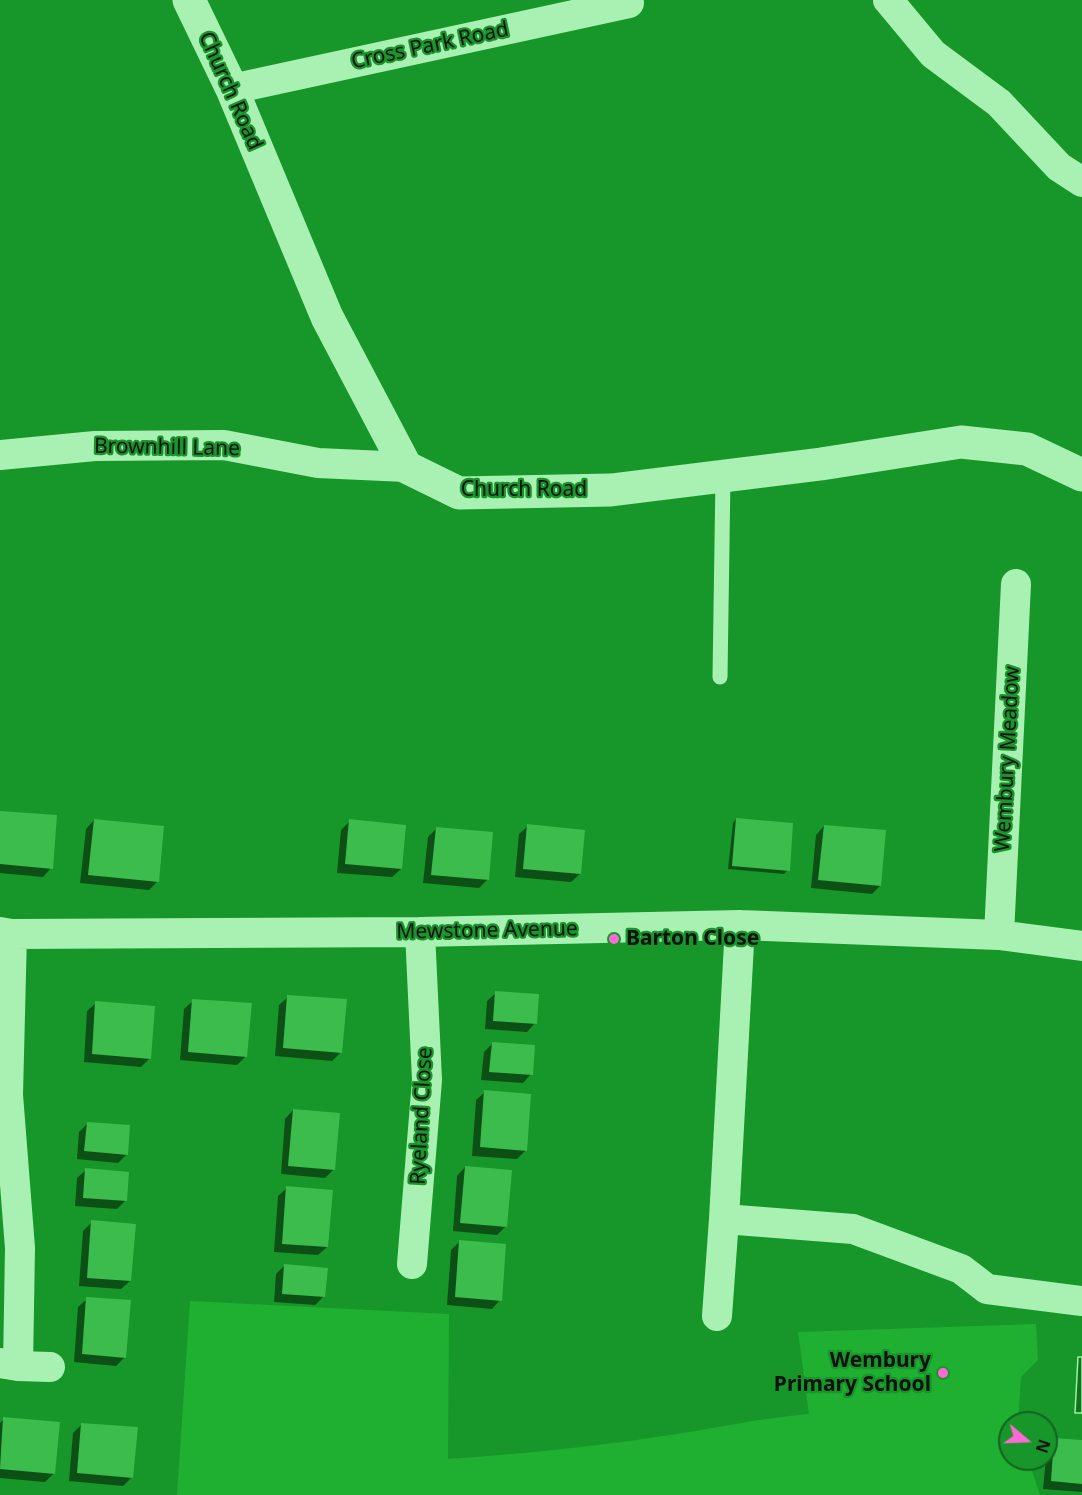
<!DOCTYPE html>
<html>
<head>
<meta charset="utf-8">
<style>
	body { margin:0 }
	#map { position:relative; width:1082px; height:1495px; overflow:hidden; background:#179629; font-family:"Noto Sans",sans-serif }
	canvas { display:block }
	.north { position:absolute; left:998px; top:1411px; width:60px; height:60px; box-sizing:border-box; background:#179629; border:2px solid #15611f; border-radius:50%; rotate:109deg; font-size:16px; font-weight:700; line-height:24px; text-align:center; color:#111 }
	.north::after { content:''; display:block; margin:auto; width:21px; height:27px; background:#ff69d4; clip-path:polygon(50% 0,100% 100%,50% 72%,0 100%) }
</style>
</head>
<body>
<div id="map">
<canvas width="1082" height="1495"></canvas>
<div class="north">N</div>
</div>
<script>
const ctx = document.querySelector('canvas').getContext('2d');
ctx.lineJoin = 'round';
function paint(path, color) { ctx.fillStyle = color; ctx.fill(path, 'evenodd'); }
function trace(path, color, width, dash) { ctx.strokeStyle = color; ctx.lineWidth = width; ctx.lineCap = dash ? 'butt' : 'round'; ctx.setLineDash(dash || []); ctx.stroke(path); }
function label(font, color, halo, rows, align = 'center') {
  ctx.font = font + ' "Noto Sans",sans-serif'; ctx.lineWidth = 4.5; ctx.setLineDash([]); ctx.textBaseline = 'middle'; ctx.strokeStyle = halo; ctx.fillStyle = color; for (const [text, x, y, turn = 0] of rows) {
    ctx.save(); ctx.translate(x, y); ctx.rotate((+turn || 0) * Math.PI / 180); ctx.textAlign = isNaN(turn) ? turn : align; if (halo) ctx.strokeText(text, 0, 0); ctx.fillText(text, 0, 0); ctx.restore();
  }
}
const green = new Path2D(`
	M190,1301L449,1314L448,1459C520,1454 592,1447 663,1436C712,1429 760,1418 809,1414L798,1332L1036,1324L1038,1360L1021,1377L1018,1423H1010V1459H1028L1040,1495H177Z`);
const water = new Path2D(`
	M1078,1357H1082V1413H1075Z`);
const shadow = new Path2D(`
	M0,813L51,868L43,877L0,873Z
	M736,819L788,870L784,874L728,869L733,823Z
	M94,820L157,882L149,890L80,883L86,829Z
	M350,821L401,869L392,877L337,873L341,830Z
	M528,826L580,874L571,882L515,877L519,834Z
	M824,826L880,886L872,894L811,888L816,835Z
	M436,829L488,879L479,888L423,883L428,837Z
	M496,993L535,1023L527,1032L485,1029L487,1001Z
	M288,997L341,1052L332,1061L275,1056L279,1005Z
	M193,1001L246,1056L237,1065L180,1060L184,1009Z
	M96,1003L150,1058L141,1067L84,1062L87,1011Z
	M492,1044L531,1074L523,1083L481,1080L484,1052Z
	M485,1092L526,1150L517,1159L472,1156L476,1100Z
	M293,1110L334,1169L325,1178L281,1174L285,1119Z
	M88,1123L127,1154L118,1163L77,1159L79,1132Z
	M465,1167L506,1226L497,1235L453,1231L457,1176Z
	M86,1170L125,1201L117,1209L75,1206L77,1178Z
	M287,1188L327,1247L318,1255L274,1252L278,1196Z
	M92,1222L130,1281L121,1289L79,1286L83,1231Z
	M460,1241L500,1300L492,1309L447,1305L451,1250Z
	M284,1266L324,1296L315,1305L274,1302L276,1274Z
	M87,1299L125,1357L116,1366L74,1362L78,1307Z
	M4,1419L54,1473L45,1482L0,1478V1423Z
	M81,1425L132,1477L123,1486L69,1481L73,1433Z
	M1055,1439L1082,1442V1492L1043,1489L1047,1448Z`);
const building = new Path2D(`
	M0,811L57,815L53,869L0,864Z
	M736,818L793,823L790,871L732,866Z
	M94,819L164,826L159,882L88,875Z
	M349,819L406,825L402,869L345,864Z
	M527,824L585,830L581,874L523,869Z
	M824,825L886,830L881,886L818,880Z
	M436,827L493,832L489,880L431,875Z
	M495,991L539,994L537,1024L493,1021Z
	M287,995L347,999L342,1053L283,1048Z
	M192,999L252,1003L247,1057L188,1052Z
	M95,1001L155,1006L151,1059L92,1054Z
	M492,1042L535,1045L533,1075L489,1072Z
	M484,1090L531,1094L527,1151L480,1147Z
	M293,1109L340,1113L335,1170L288,1166Z
	M87,1122L130,1125L128,1155L84,1151Z
	M465,1166L512,1170L507,1227L460,1223Z
	M85,1168L129,1172L127,1201L83,1198Z
	M286,1186L333,1190L328,1247L282,1244Z
	M91,1220L136,1224L131,1281L87,1278Z
	M459,1240L506,1244L502,1301L455,1297Z
	M284,1264L328,1268L325,1297L282,1294Z
	M86,1297L131,1300L126,1358L82,1354Z
	M3,1417L60,1422L55,1474L0,1469Z
	M81,1423L138,1427L133,1478L77,1473Z
	M1054,1438L1082,1440V1484L1051,1481Z`);
const service = new Path2D(`
	M720,677L723,476`);
const minor = new Path2D(`
	M888,0L933,54L999,103L1059,167L1082,182
	M232,89L629,3
	M0,455L95,446L224,445L318,463L406,467
	M0,932L12,934L420,932L740,925L999,935L1082,946
	M12,934L8,1095L20,1248L18,1366
	M999,935L1016,584
	M724,1219L853,1229L961,1269L987,1289L1082,1301
	M412,1264L427,1080L420,932
	M717,1316L724,1219L740,925
	M0,1363L18,1366L50,1367`);
const tertiary = new Path2D(`
	M189,0L232,89L327,317L406,467L459,493L611,490L821,464L961,442L1027,449L1082,475`);
const markers = [
	[614,939,6,"#ff69d4"],
	[943,1373,6,"#ff69d4"]
];
const streetNames = [
	["Cross Park Road",430,46,-12],
	["Church Road",230,91,66],
	["Brownhill Lane",167,448,1],
	["Church Road",524,490],
	["Wembury Meadow",1008,759,-87],
	["Mewstone Avenue",487,931,-1],
	["Ryeland Close",422,1116,-87]
];
const poiNames = [
	["Barton Close",626,939],
	["Wembury",931,1361,"right"],
	["Primary School",931,1385,"right"]
];
paint(green, '#1fb031');
paint(water, '#0f731e');
trace(water, '#9bf4a5', 1.5);
paint(shadow, '#0007');
paint(building, '#3bbc4c');
trace(service, '#a9f1b2', 15);
trace(minor, '#a9f1b2', 30);
trace(tertiary, '#a9f1b2', 33);
for (const [x, y, r, color] of markers) { const dot = new Path2D(); dot.arc(x, y, r, 0, 2 * Math.PI); ctx.fillStyle = color; ctx.fill(dot); trace(dot, '#179629', 2); }
label('21px', '#111', '#179629', streetNames);
label('bold 21px', '#111', '#179629', poiNames, 'left');
</script>
</body>
</html>
